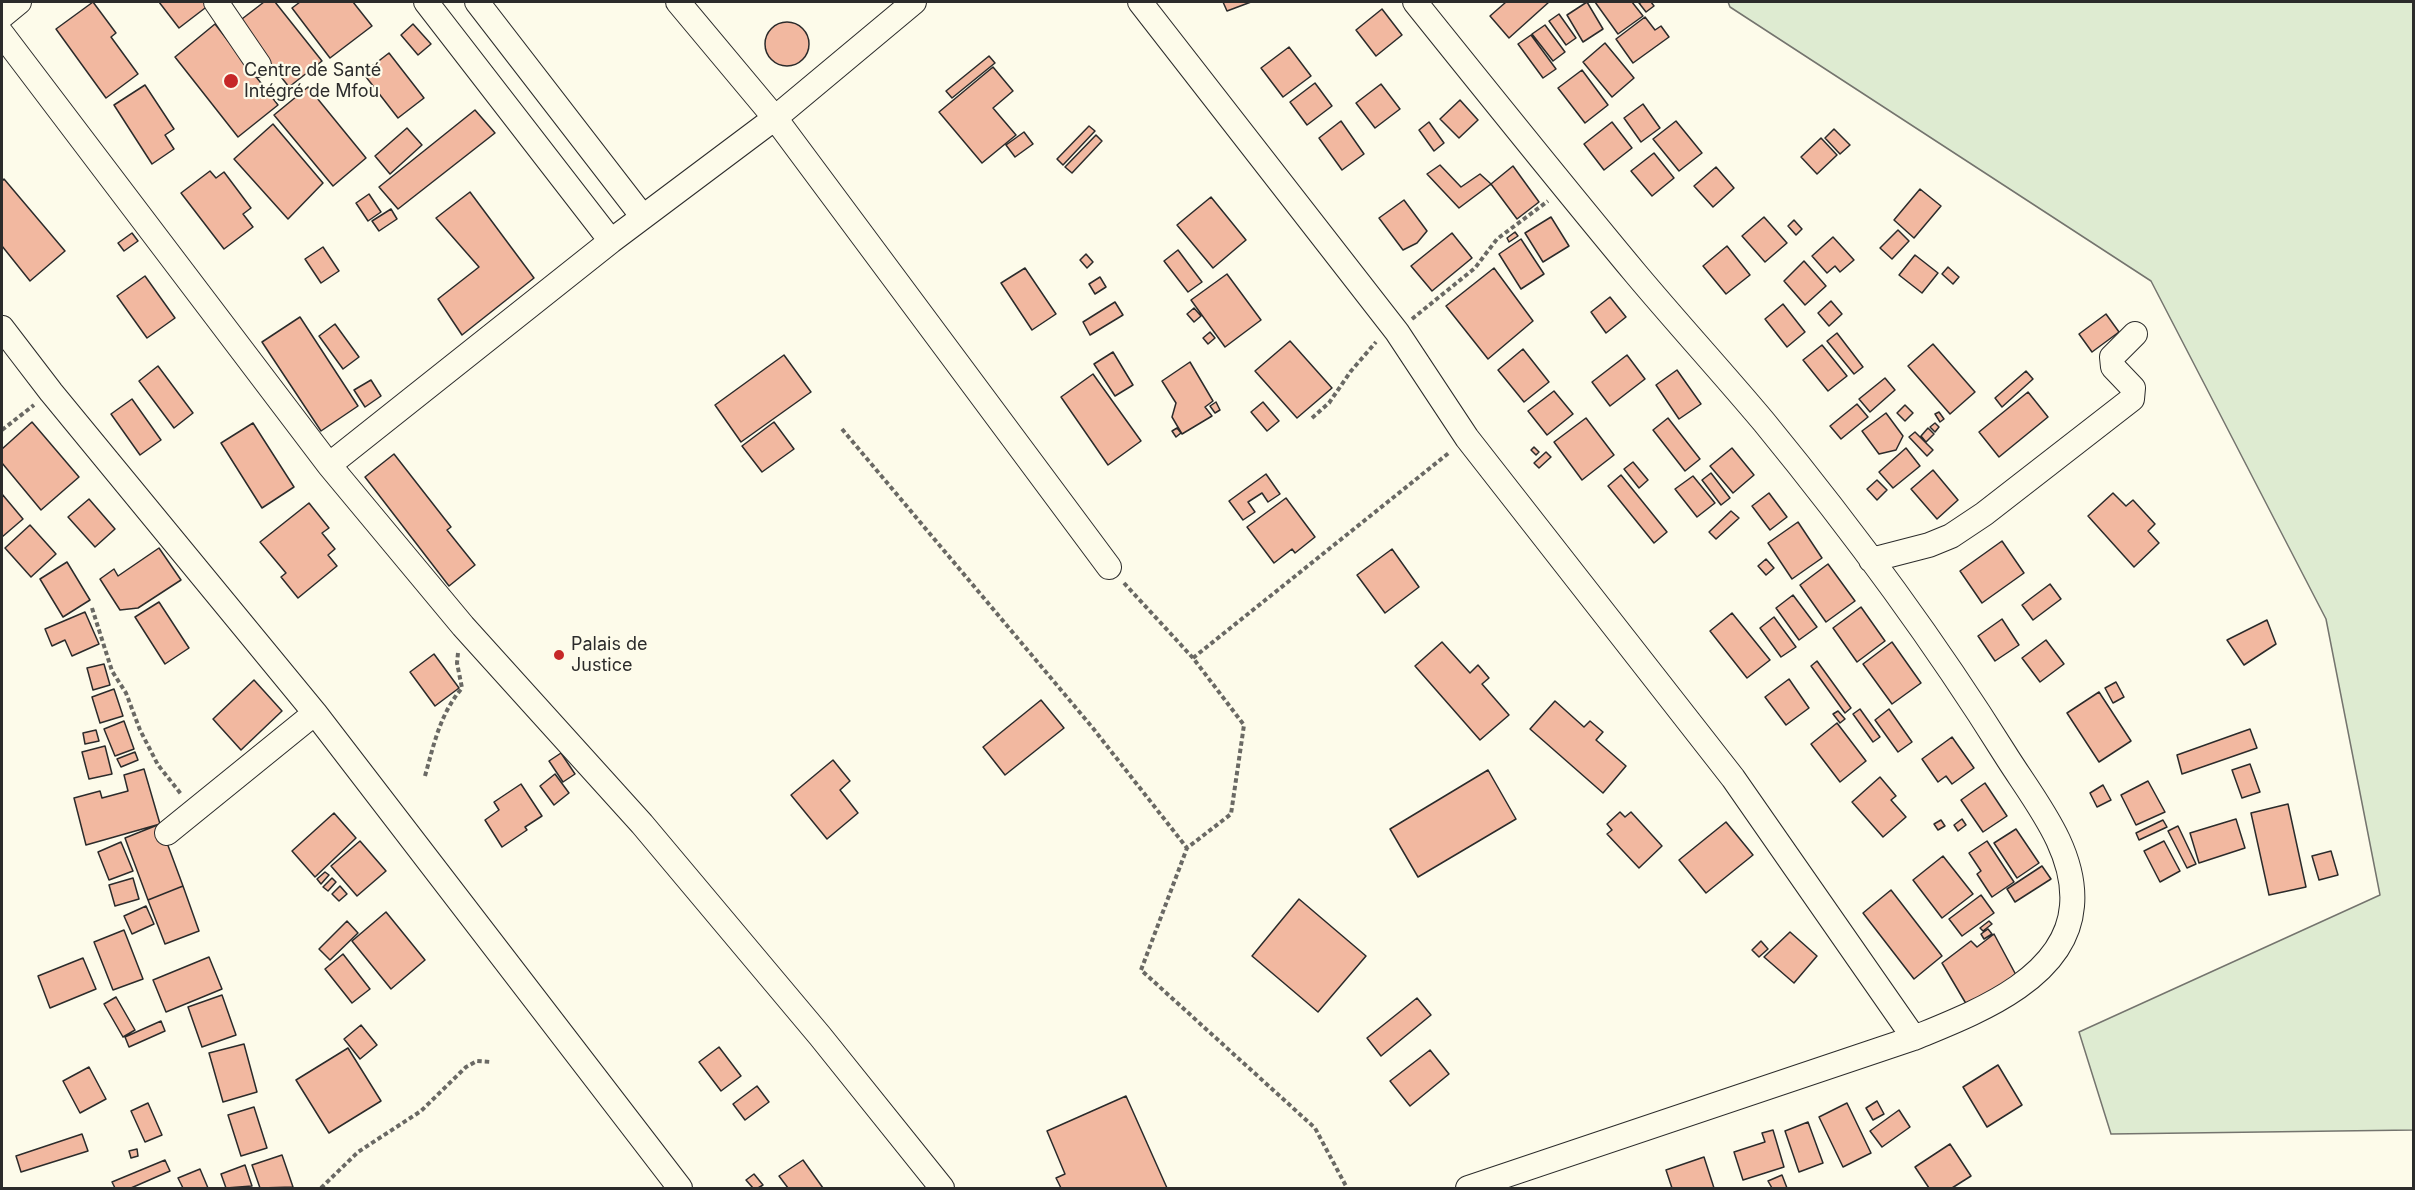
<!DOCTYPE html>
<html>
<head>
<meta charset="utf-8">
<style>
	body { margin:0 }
	#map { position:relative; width:2415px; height:1190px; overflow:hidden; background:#fdfbea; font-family:Inter,sans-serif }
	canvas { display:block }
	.frame { position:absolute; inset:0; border:3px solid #2b2b2b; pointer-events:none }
</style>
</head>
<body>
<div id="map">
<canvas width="2415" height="1190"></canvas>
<div class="frame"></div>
</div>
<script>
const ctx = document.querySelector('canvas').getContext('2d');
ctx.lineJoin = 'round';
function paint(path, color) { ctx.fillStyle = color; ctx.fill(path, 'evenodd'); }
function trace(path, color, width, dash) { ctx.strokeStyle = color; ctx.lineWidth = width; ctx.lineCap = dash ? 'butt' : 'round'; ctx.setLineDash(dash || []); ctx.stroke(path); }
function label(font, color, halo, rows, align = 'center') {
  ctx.font = font + ' Inter,sans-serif'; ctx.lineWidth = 4.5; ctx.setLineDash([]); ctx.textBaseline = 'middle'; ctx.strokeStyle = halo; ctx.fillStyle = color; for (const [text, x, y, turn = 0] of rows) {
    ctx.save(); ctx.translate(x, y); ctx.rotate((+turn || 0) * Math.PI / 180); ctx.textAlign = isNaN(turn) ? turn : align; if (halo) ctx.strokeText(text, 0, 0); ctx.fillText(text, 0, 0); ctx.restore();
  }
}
const green = new Path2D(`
	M1728,2H2413V1130L2111,1134L2079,1032L2380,895L2326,619L2151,281L1730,7Z`);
const building = new Path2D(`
	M93,2L116,33L111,37L138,74L106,98L56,29Z
	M159,2H207L209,5L179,28Z
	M264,2H275L322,61L289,87L238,22Z
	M300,2H353L372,26L330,58L292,8Z
	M1223,2H1251L1227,11Z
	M1506,2H1549L1509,38L1490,16Z
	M1587,2L1603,29L1583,42L1567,15Z
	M1595,2H1632L1643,16L1618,34Z
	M1642,2H1651L1654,6L1646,12L1639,3Z
	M1382,9L1402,35L1376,56L1356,30Z
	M1559,14L1576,38L1566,45L1549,21Z
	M1645,17L1655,30L1661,26L1669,37L1633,63L1616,39Z
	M765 44a22 22 0 1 1 44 0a22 22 0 1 1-44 0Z
	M215,24L278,105L238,137L175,57Z
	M413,24L431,44L418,55L401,35Z
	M1545,25L1565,52L1553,61L1532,34Z
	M1531,35L1556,69L1543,78L1518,44Z
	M1605,43L1634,78L1612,97L1583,62Z
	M1289,47L1311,76L1283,97L1261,68Z
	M389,53L424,98L398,118L363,73Z
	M989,56L995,63L952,98L946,91Z
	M993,67L1013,91L993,108L1016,135L982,163L939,112Z
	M1582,70L1608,105L1585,123L1558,88Z
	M1315,83L1332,106L1307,125L1290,102Z
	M1381,84L1400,109L1375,128L1356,103Z
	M145,85L174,129L165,135L174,149L152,164L114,105Z
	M308,87L366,158L333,186L274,115Z
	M1460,100L1478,120L1459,138L1440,119Z
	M1643,104L1660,128L1641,142L1624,118Z
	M475,110L495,133L398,209L379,187Z
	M1341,121L1364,154L1342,170L1319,138Z
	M1676,121L1702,153L1679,171L1653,139Z
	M1429,122L1444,143L1434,151L1419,130Z
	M1612,122L1632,148L1604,170L1584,144Z
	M273,124L323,183L288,219L234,159Z
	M1089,126L1095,131L1063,165L1057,159Z
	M407,128L422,145L390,174L375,156Z
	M1834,129L1850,145L1840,154L1825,138Z
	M1024,132L1033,144L1015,157L1006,145Z
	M1096,135L1102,141L1072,173L1065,167Z
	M1821,138L1837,155L1817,174L1801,157Z
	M1654,153L1674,178L1652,196L1631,171Z
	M1440,165L1461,187L1480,174L1491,184L1459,208L1427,174Z
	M1513,166L1539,202L1517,219L1491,184Z
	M1716,167L1734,188L1713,207L1694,186Z
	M210,171L216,178L224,172L251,208L243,214L253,227L224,249L181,193Z
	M4,179L65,251L30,281L2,246V181Z
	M1920,189L1941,206L1914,238L1894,220Z
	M470,192L534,278L462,335L438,299L479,267L436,218Z
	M369,194L381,212L368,221L356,203Z
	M1211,197L1246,240L1213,268L1177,225Z
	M1404,200L1427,231L1417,243L1403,250L1379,218Z
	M391,209L397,219L379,231L372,221Z
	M1551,217L1569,246L1543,262L1525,233Z
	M1764,217L1787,243L1765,262L1742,236Z
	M1794,220L1802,229L1796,235L1788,226Z
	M1898,230L1909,241L1892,259L1880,248Z
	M1515,232L1518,236L1509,242L1507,238Z
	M132,233L138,241L124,251L118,243Z
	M1452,233L1472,258L1432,291L1411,266Z
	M1833,237L1854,260L1840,272L1835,266L1827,273L1812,256Z
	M1521,239L1544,274L1521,289L1499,254Z
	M1727,246L1750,275L1726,294L1703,266Z
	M323,247L339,271L321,283L305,259Z
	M1178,250L1202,282L1188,292L1164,261Z
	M1086,254L1093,262L1087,268L1080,260Z
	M1915,255L1938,273L1922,293L1899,275Z
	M1804,261L1826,286L1805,305L1784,281Z
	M1948,267L1959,277L1953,284L1942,274Z
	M1025,268L1056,314L1032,330L1001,283Z
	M1494,268L1533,321L1488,359L1446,306Z
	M1227,274L1261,320L1225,347L1191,300Z
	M145,276L175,318L147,338L117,296Z
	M1100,277L1106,287L1095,294L1089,284Z
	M1610,297L1626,317L1606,333L1591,312Z
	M1831,301L1842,314L1829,326L1818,313Z
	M1115,302L1123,315L1090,335L1083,322Z
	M1783,304L1805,332L1787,347L1765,319Z
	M1194,308L1201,316L1194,322L1187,314Z
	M2106,314L2119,332L2092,352L2079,334Z
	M300,317L358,406L321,431L262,342Z
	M335,324L359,357L343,369L319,336Z
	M1210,332L1215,338L1208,344L1203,338Z
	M1837,333L1863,367L1854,374L1827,341Z
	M1290,341L1332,388L1297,418L1255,371Z
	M1933,344L1975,392L1950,414L1908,366Z
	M1822,345L1847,376L1828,391L1803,360Z
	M1523,349L1549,382L1524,402L1498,370Z
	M1113,352L1133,385L1115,396L1094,364Z
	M784,355L811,392L741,442L715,405Z
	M1627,355L1645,379L1610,406L1592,382Z
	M1190,362L1213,401L1205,407L1212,416L1182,434L1172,417L1176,403L1162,381Z
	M158,366L193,413L174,428L139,381Z
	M1677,370L1701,404L1679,419L1656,385Z
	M2026,371L2033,379L2002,407L1995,398Z
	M1093,374L1141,441L1108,465L1061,397Z
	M1885,378L1895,390L1870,412L1859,399Z
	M371,380L381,396L365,407L354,390Z
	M1554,391L1573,414L1547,435L1528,411Z
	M2028,392L2048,417L1999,457L1979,432Z
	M132,399L161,440L140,455L111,414Z
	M1216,402L1220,410L1215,413L1210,406Z
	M1263,402L1279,421L1267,431L1251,412Z
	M1857,404L1868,417L1841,439L1830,426Z
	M1905,405L1913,413L1905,421L1897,413Z
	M1939,412L1944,419L1940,422L1935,414Z
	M1886,413L1903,436L1896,450L1879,454L1862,431Z
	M1586,418L1614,455L1582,480L1554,442Z
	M1668,418L1700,459L1685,471L1653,430Z
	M32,422L79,477L41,510L2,463V449Z
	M774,422L794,449L762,472L742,446Z
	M253,423L294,487L262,508L221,443Z
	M1935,423L1939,427L1935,432L1930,427Z
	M1177,428L1181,433L1176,437L1172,431Z
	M1928,428L1934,434L1926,442L1921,436Z
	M1915,432L1933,450L1927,456L1909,437Z
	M1534,447L1539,452L1536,455L1531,450Z
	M1732,448L1754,475L1733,493L1710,466Z
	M1906,448L1920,466L1893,488L1879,472Z
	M1546,452L1551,457L1539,468L1534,463Z
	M394,454L451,527L447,530L475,565L449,586L365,477Z
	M1633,462L1648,480L1639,488L1624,469Z
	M1933,470L1958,500L1937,519L1911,489Z
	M1711,473L1730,498L1721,505L1702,480Z
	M1266,474L1280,494L1268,502L1262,493L1248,502L1255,512L1243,520L1229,501Z
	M1621,475L1667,532L1654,543L1608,486Z
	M1693,476L1715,503L1697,517L1675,489Z
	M1877,480L1887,490L1877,500L1867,489Z
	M1769,493L1787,517L1770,530L1752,506Z
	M2113,493L2126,506L2133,500L2155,524L2148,531L2159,543L2134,567L2088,516Z
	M2,494L23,519L2,537Z
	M1286,498L1315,537L1295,553L1292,549L1274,563L1247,527Z
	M89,499L115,529L95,547L68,517Z
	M309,503L329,528L322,533L335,549L328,555L337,566L298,598L281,577L286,573L260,542Z
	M1731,511L1739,518L1716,539L1709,532Z
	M1798,522L1822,558L1792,579L1768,543Z
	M30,525L56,554L31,577L5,548Z
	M2002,541L2024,573L1982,603L1960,571Z
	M159,548L181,580L138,608L120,610L100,579L114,569L118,576Z
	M1392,549L1419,587L1385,613L1357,575Z
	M1766,559L1774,568L1766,575L1758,566Z
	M67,562L90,600L63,617L40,579Z
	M1828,564L1855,601L1826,622L1800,585Z
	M2050,584L2061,599L2033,620L2022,605Z
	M1793,595L1817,627L1799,640L1776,608Z
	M159,602L189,648L165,664L135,617Z
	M1861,607L1885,641L1857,662L1833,628Z
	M85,612L99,644L72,656L65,640L52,646L45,629Z
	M1732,613L1770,660L1747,678L1710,631Z
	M1774,617L1796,647L1781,657L1760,628Z
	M2002,619L2019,645L1995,661L1978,636Z
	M2267,620L2276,644L2244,665L2227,640Z
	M2046,640L2064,664L2040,682L2022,658Z
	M1442,642L1470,673L1478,665L1489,678L1482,684L1509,715L1480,740L1415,666Z
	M1892,642L1921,683L1892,704L1863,664Z
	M434,654L459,688L435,706L410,672Z
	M1817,661L1851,708L1845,713L1811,666Z
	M104,664L110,685L93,690L87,668Z
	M1789,679L1809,708L1786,725L1765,697Z
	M254,680L282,711L241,750L213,719Z
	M2116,682L2124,697L2113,703L2105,688Z
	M114,689L123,716L100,723L92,697Z
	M2099,692L2131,741L2099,762L2067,713Z
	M1041,700L1064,728L1005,775L983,747Z
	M1555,701L1584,727L1590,721L1603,732L1596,740L1626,766L1603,793L1530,729Z
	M1860,709L1880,737L1873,742L1853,714Z
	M1889,709L1912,742L1898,752L1875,720Z
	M1838,711L1845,719L1840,723L1833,714Z
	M124,721L134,749L115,756L104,729Z
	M1837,723L1866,761L1840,782L1811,744Z
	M2250,729L2257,748L2182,774L2177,755Z
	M96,730L99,741L85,744L83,733Z
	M1952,737L1974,768L1952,784L1946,776L1938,782L1922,759Z
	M105,746L112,774L89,779L82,752Z
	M135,752L138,760L121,767L117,759Z
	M561,753L575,774L563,782L549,761Z
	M833,760L850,781L840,790L858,813L827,839L791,795Z
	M2250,764L2260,792L2242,798L2232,770Z
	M144,769L160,824L86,845L74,798L100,791L102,798L128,791L124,775Z
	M1488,770L1516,819L1418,877L1390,829Z
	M555,774L569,793L554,805L540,786Z
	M1880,777L1896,796L1891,800L1906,817L1883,837L1852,802Z
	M2148,781L2165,812L2136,825L2121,795Z
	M1985,783L2007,816L1983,832L1961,800Z
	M521,784L542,816L525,827L527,830L502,847L485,820L499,810L494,802Z
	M2103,785L2111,800L2097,807L2090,793Z
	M2288,804L2306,887L2269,895L2251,813Z
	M1620,812L1625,817L1631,812L1662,846L1639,868L1607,834L1612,830L1607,824Z
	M334,813L356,838L315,877L292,851Z
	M1962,819L1966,825L1958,831L1954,825Z
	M2236,819L2245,848L2199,863L2190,833Z
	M1941,820L1945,826L1938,830L1934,824Z
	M2163,820L2167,827L2139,840L2136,833Z
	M1726,822L1753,855L1706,893L1679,860Z
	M160,824L183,886L148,900L125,838Z
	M2178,826L2196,864L2187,868L2168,831Z
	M2016,829L2039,863L2017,878L1994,843Z
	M360,841L386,871L357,896L331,866Z
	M1987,841L2014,882L1992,897L1977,874L1981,871L1969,853Z
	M2164,841L2180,871L2160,882L2144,851Z
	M121,842L133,871L109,880L98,852Z
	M2331,851L2338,875L2319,880L2312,856Z
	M1943,856L1973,894L1942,918L1913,880Z
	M2042,866L2051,879L2015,902L2007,889Z
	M325,872L329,875L321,884L317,879Z
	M133,878L139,899L115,906L109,885Z
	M332,878L336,882L328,891L323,887Z
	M183,886L199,931L165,944L148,900Z
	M340,886L347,894L339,901L332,894Z
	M1891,890L1942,956L1914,979L1863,913Z
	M1981,895L1994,913L1962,936L1949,919Z
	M1299,899L1366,956L1318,1012L1252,956Z
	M146,906L154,924L132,934L124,916Z
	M386,912L425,960L391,989L352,941Z
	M347,921L358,933L330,960L319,949Z
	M1989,921L1992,924L1983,931L1980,928Z
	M1988,929L1992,934L1984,939L1981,934Z
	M124,930L143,979L113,990L94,942Z
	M1790,932L1817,956L1794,983L1764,957Z
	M1994,934L2016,975L1968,1007L1942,963L1971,941L1977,947Z
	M1761,941L1768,949L1759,957L1752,950Z
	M343,954L370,989L352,1003L325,969Z
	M209,957L222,989L166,1012L153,980Z
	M83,958L96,989L50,1008L38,976Z
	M222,995L236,1035L202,1047L188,1007Z
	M116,997L135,1030L123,1037L104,1004Z
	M1417,998L1431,1015L1381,1056L1367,1038Z
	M161,1021L165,1031L129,1047L125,1037Z
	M361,1025L377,1045L360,1059L344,1039Z
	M244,1044L257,1092L223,1102L209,1053Z
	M719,1047L741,1076L721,1091L699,1062Z
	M348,1048L381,1101L329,1133L296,1080Z
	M1430,1050L1449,1074L1410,1106L1390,1081Z
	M1998,1065L2022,1105L1987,1127L1963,1087Z
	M89,1067L106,1099L80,1113L63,1081Z
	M757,1086L769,1102L745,1120L733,1104Z
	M1126,1096L1167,1188H1061L1056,1178L1065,1174L1047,1131Z
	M1877,1101L1884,1114L1873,1120L1866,1108Z
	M148,1103L162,1135L145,1142L131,1111Z
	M1847,1103L1871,1153L1843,1167L1819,1117Z
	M254,1107L267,1148L241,1156L228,1115Z
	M1899,1110L1910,1127L1882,1147L1870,1131Z
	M1808,1122L1823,1163L1799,1172L1785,1131Z
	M1773,1130L1784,1167L1743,1180L1734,1152L1765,1142L1762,1133Z
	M82,1134L88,1151L21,1172L16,1156Z
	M1950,1144L1971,1176L1952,1188H1929L1915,1167Z
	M137,1149L138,1156L131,1158L129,1151Z
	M282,1155L293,1187L260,1188L252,1165Z
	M1704,1157L1714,1188H1672L1666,1170Z
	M165,1160L170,1171L131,1188H115L112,1182Z
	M803,1160L823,1188H788L779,1176Z
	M245,1165L252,1186L226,1188L221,1174Z
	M200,1169L208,1188H183L178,1178Z
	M754,1174L763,1185L758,1188H753L746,1180Z
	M1782,1175L1787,1188H1772L1768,1181Z`);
const path = new Path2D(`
	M1412,319L1475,268L1497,239L1548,201
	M1312,418L1329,403L1351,371L1376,342
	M842,429L1092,727L1187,848
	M2,430L34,405
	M1124,583L1193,658L1244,725L1231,814L1187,848L1141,970L1315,1128L1347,1188
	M92,608L112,671L126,693L140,730L158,765L181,794
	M1193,658L1450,452
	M425,776C434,744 440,714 462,688L457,663L458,653
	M321,1188L358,1152L421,1111L466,1067L477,1061L491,1062`);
const minor = new Path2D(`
	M216,2L259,65
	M426,2L611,241
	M477,2L643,217
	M678,2L775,118L1109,567
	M1140,2L1397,332L1467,438L1733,778L1914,1038
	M1415,2C1488,93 1561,184 1636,274C1678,324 1722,372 1764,422C1850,527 1933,639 2005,754C2033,799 2077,850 2072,906C2066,980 1972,1014 1914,1038L1468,1188
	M2,16L19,2
	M2,34L329,465L611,241L775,118L914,2
	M2,328L51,392L315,713L680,1188
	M329,465L463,626L642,824L820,1036L942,1188
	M1871,560L1929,545L1951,536L1984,514L2132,399L2133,388L2113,367L2112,357L2135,334
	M167,833L315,713`);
const markers = [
	[231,81,8,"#c62828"],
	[559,655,6,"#c62828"]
];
const poiNames = [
	["Centre de Santé",244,71],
	["Intégré de Mfou",244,92],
	["Palais de",571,645],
	["Justice",571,666]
];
paint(green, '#deebd1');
trace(green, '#74746e', 1.5);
paint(building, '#f2b8a0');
trace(building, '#2b2b2b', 1.5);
trace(minor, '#2b2b2b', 26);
trace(path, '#6a6964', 4, [4.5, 3]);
trace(minor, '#fdfbea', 24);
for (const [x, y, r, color] of markers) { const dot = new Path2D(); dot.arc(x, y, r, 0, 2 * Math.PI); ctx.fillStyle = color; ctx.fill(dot); trace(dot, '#fdfbea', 2); }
label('18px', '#2b2b2b', '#fdfbea', poiNames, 'left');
</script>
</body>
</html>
